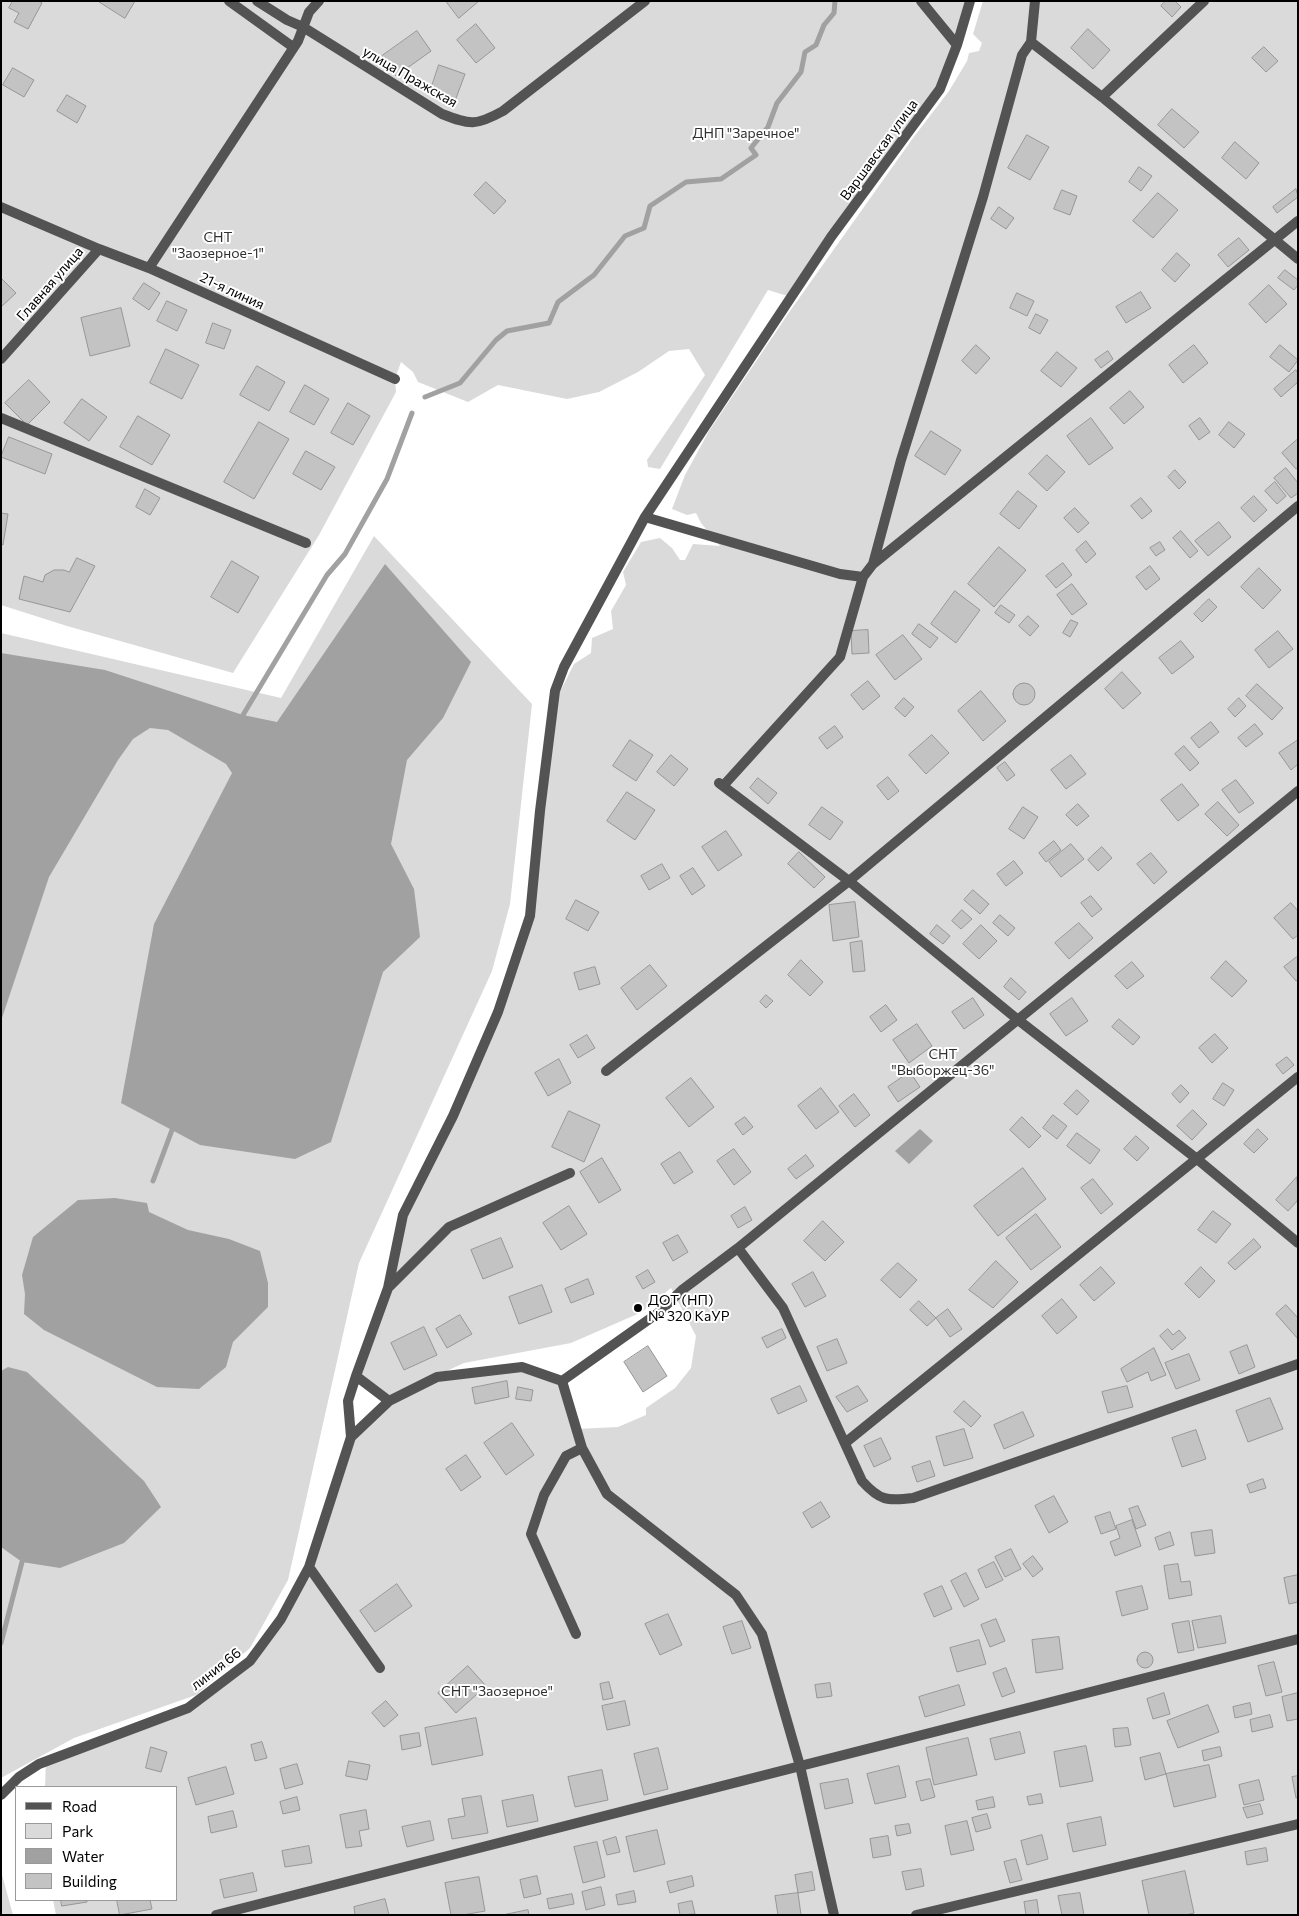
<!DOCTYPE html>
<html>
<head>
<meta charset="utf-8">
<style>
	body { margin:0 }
	#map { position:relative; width:1299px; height:1916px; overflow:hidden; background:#fff; font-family:Commissioner,sans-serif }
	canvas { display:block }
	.frame { position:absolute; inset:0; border:2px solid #000; pointer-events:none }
	.legend { position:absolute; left:15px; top:1786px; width:162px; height:115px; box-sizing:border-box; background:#fff; border:1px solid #999; margin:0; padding:6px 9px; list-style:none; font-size:15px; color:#000 }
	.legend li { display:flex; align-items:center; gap:10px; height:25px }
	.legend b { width:25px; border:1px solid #999 }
</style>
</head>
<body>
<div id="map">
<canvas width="1299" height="1916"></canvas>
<div class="frame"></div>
<ul class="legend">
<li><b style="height:6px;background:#535353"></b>Road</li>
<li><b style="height:14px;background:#dadada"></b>Park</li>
<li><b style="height:14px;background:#a1a1a1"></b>Water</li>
<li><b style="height:14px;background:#c3c3c3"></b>Building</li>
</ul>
</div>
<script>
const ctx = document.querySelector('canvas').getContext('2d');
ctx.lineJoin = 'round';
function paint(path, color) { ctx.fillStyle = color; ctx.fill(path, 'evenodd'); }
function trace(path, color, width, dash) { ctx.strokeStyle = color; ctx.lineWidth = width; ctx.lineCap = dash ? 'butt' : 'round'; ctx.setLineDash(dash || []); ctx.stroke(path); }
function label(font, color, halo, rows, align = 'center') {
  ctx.font = font + ' Commissioner,sans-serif'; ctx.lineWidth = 4; ctx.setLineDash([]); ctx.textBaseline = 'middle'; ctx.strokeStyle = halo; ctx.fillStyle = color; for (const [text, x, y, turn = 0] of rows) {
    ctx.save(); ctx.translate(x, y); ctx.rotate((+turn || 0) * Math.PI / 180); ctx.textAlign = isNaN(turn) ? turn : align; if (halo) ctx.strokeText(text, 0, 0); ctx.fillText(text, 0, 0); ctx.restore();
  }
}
const green = new Path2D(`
	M1,1H970L940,89L791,297L768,290L660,469L648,467L647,460L705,375L689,349L669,351L638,372L599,392L567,399L498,385L468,402L418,382L413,372L401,362L395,379L396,392L319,535L233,673L67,626L1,605Z
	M983,1H1298V1915H56L53,1900H176V1787H45L46,1761L188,1708L250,1661L309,1567L351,1437L389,1401L437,1377L522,1367L562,1381L576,1429L618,1427L646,1415V1408L675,1388L691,1368L696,1336L671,1288L642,1312L571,1343L464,1363L386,1399L357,1372L386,1294L403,1215L453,1116L530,916L554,699L560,692L574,664L591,653L592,638L613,629L611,611L626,585L623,572L641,542L660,538L672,548L680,560H685L693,544L720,546L701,523L696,513L687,515L672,509L685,475L709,431L790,311L913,138L949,91L967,61L969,53L979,51L982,43L973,34Z
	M374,536L532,704L510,904L492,971L359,1263L288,1580L250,1648L196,1695L74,1738L1,1778V633L281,698Z
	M1,1871L13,1915H1Z`);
const water = new Path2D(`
	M385,564L471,662L443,718L407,760L391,844L414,889L420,937L383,972L331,1142L295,1159L200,1145L121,1103L154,924L232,773L226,764L168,730L150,728L133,739L118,760L49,877L1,1021V653L105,670L243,715L277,722Z
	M920,1129L933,1141L909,1164L895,1151Z
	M115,1198L147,1203L149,1212L188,1230L229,1239L260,1251L268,1283V1307L233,1342L226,1367L199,1389L157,1387L44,1330L24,1314L25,1294L22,1275L33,1237L78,1200Z
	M8,1367L27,1372L144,1481L161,1507L124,1543L60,1568L22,1562L1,1547V1371Z`);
const stream = new Path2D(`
	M425,397L460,383L496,340L507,331L549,323L558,302L594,275L625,236L644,228L650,206L686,182L721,179L756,155L751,148L768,127L777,103L801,72L805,52L816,45L824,25L834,13L835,1
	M243,715L327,575L345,554L387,479L412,413
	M153,1181L172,1130
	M1,1643L22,1562`);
const building = new Path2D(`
	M13,1H39L42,3L28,29L14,22L19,13L9,8Z
	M98,1H135L125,18Z
	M446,1H479L459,18Z
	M1166,1H1175L1181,7L1172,17L1161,6Z
	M476,24L495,48L476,63L457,40Z
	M1088,29L1110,50L1093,69L1071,48Z
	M417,31L431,51L396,76L382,56Z
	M1264,47L1278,61L1266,72L1252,58Z
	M439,65L465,74L455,101L430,92Z
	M13,68L34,80L24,97L3,85Z
	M67,95L86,106L77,123L57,111Z
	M1172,109L1199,132L1184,148L1158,125Z
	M1027,135L1049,147L1030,180L1008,168Z
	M1235,142L1259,163L1246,179L1222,158Z
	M1139,167L1152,176L1141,191L1129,182Z
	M486,182L506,201L494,214L474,195Z
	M1296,189L1298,197L1277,213L1273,207Z
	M1062,190L1077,196L1070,215L1054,209Z
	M1158,193L1178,210L1153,238L1133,221Z
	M999,207L1014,218L1006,229L991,219Z
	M1239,238L1249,250L1228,267L1218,255Z
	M1177,253L1190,265L1175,282L1162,270Z
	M1285,270L1298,280V285L1294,290L1278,278Z
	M1,278L16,293L1,307Z
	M144,283L160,293L149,310L133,299Z
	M1269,285L1287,304L1266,323L1249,304Z
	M1141,292L1151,308L1126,323L1116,307Z
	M1017,293L1034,301L1027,316L1010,308Z
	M167,301L187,310L177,331L157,321Z
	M121,308L130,346L90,356L81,318Z
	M1036,314L1048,320L1040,334L1029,328Z
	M213,323L231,330L224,349L206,343Z
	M976,345L990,358L976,374L962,361Z
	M1194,345L1208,363L1183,383L1169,365Z
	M1280,345L1298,360L1289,372L1270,357Z
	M166,349L199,365L182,399L150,383Z
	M1108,351L1113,359L1101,368L1095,360Z
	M1057,352L1077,368L1061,387L1041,371Z
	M257,366L285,382L269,411L240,395Z
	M1296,370L1298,373V382L1281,397L1274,389Z
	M29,380L50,402L27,425L5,403Z
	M305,385L329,399L314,425L290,412Z
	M1130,391L1144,407L1124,424L1110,408Z
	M82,399L107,417L89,441L64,423Z
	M348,403L370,416L353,445L331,433Z
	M138,416L170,435L152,465L120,447Z
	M1091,418L1113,448L1089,465L1067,436Z
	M1200,418L1210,432L1199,440L1189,426Z
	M259,422L289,439L254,499L224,482Z
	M1229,422L1245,434L1234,448L1219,435Z
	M931,431L961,450L945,475L915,456Z
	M9,437L52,454L45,474L1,457Z
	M1298,439V468L1296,469L1282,453Z
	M306,451L335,467L321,490L293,474Z
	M1047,455L1065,472L1047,491L1029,474Z
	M1286,468L1298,483V493L1291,498L1274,478Z
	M1175,470L1186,482L1179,489L1168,477Z
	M1275,482L1286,496L1277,504L1265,491Z
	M145,489L160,498L150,515L136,507Z
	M1018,491L1037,506L1019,529L1000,514Z
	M1254,496L1267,510L1254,522L1241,508Z
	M1141,498L1152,511L1142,519L1131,506Z
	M1075,508L1089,523L1078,533L1064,518Z
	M1,513L8,514L3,545L1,544Z
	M1219,522L1231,537L1208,556L1195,541Z
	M1181,531L1198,551L1190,558L1173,538Z
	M1086,541L1096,554L1086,563L1076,550Z
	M1160,542L1165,550L1156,556L1150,548Z
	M999,547L1026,570L994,607L968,584Z
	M77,558L95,566L70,612L19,599L24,576L43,582L45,575L54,570H64L69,572Z
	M232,561L259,577L238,613L211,597Z
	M1063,563L1072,575L1056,588L1046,576Z
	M1150,566L1160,579L1146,590L1136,577Z
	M1259,568L1281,590L1263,609L1241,587Z
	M1072,584L1087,604L1072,615L1057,595Z
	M955,591L980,610L956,643L931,624Z
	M1209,599L1217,607L1202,622L1194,614Z
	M1001,605L1015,615L1009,623L995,613Z
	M1028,616L1039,626L1030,636L1019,626Z
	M1071,620L1078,623L1070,637L1063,633Z
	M919,624L938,638L930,648L912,634Z
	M868,630L869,653L852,654L851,631Z
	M1278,631L1293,649L1269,668L1255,650Z
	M903,635L922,659L895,680L876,655Z
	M1181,641L1194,657L1172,674L1159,658Z
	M1122,672L1141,693L1123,709L1105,689Z
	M868,681L880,696L863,710L851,695Z
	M1013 694a11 11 0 1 1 22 0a11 11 0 1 1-22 0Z
	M1257,684L1283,708L1272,720L1246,696Z
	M981,691L1006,721L983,741L958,711Z
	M904,698L914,707L905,717L895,708Z
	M1239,698L1246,706L1235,717L1228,709Z
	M1211,722L1219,732L1199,748L1191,738Z
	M1255,724L1263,734L1246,747L1238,738Z
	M835,726L843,737L827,749L819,738Z
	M932,735L949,753L926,774L909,755Z
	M630,740L653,755L636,781L613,766Z
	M1298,740V764L1291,770L1279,753Z
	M1184,746L1199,763L1190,771L1175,754Z
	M671,755L688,769L674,786L657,772Z
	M1071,755L1086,774L1066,789L1051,770Z
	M1005,762L1015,775L1007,781L997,768Z
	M888,777L899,791L888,800L877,786Z
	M758,778L777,793L768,804L750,788Z
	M1236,780L1254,803L1239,813L1222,790Z
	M1182,784L1199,805L1178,821L1161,800Z
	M627,792L655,810L635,840L607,821Z
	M1218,802L1239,825L1227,836L1205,814Z
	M1078,804L1089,816L1077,826L1066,815Z
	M822,807L843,822L830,840L809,825Z
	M1023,807L1038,817L1024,839L1009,829Z
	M726,831L742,855L718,871L702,847Z
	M1054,841L1061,850L1046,862L1039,853Z
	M1071,844L1084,859L1061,877L1049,862Z
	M1102,847L1112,858L1098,871L1088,860Z
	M799,852L825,877L814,888L788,864Z
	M1151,853L1167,872L1154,884L1137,864Z
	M1014,861L1023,873L1006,886L997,874Z
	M662,864L670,878L649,890L641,876Z
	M693,868L705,886L692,895L680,876Z
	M973,890L989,904L980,914L964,900Z
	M1091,896L1102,909L1092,917L1081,903Z
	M576,900L599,912L588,931L566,919Z
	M855,902L859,937L833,941L829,905Z
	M1291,903L1298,911V935L1293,939L1274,918Z
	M962,910L972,919L961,929L952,921Z
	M1000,915L1015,928L1008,936L993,923Z
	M1079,923L1093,938L1069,959L1055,943Z
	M937,925L950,936L943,944L930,934Z
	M981,925L997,941L979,959L963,944Z
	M862,941L865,971L853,972L850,943Z
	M1298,956V980L1296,981L1284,967Z
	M801,960L823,982L810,996L788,975Z
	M1226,961L1247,981L1232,997L1211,978Z
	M1132,962L1144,976L1127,989L1115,976Z
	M650,965L667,986L637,1010L621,988Z
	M595,967L600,984L579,990L574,973Z
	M1011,978L1026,992L1019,1000L1004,987Z
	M766,995L773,1001L766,1008L760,1002Z
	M973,998L984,1015L964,1029L952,1012Z
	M1072,998L1088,1021L1066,1036L1050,1014Z
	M886,1005L897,1020L881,1032L870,1017Z
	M1119,1019L1140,1037L1133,1045L1112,1027Z
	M917,1024L932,1046L909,1063L893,1040Z
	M1215,1034L1228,1048L1212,1063L1199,1048Z
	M587,1035L595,1048L578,1058L570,1045Z
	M1287,1057L1294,1065L1283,1074L1276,1065Z
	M559,1059L571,1083L548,1096L535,1073Z
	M910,1072L920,1087L898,1102L888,1087Z
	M691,1078L714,1107L689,1127L666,1098Z
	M1223,1083L1234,1090L1224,1106L1213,1099Z
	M1181,1085L1189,1093L1180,1103L1172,1094Z
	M821,1088L839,1112L816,1129L798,1106Z
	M1077,1090L1089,1101L1077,1115L1064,1104Z
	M854,1094L870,1115L855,1127L839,1106Z
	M1193,1110L1207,1124L1192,1140L1177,1126Z
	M569,1111L600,1125L584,1162L552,1147Z
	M1053,1115L1067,1126L1057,1139L1043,1128Z
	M745,1117L753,1127L743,1135L735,1124Z
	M1022,1117L1041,1136L1029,1148L1010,1130Z
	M1258,1129L1268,1139L1254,1153L1244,1144Z
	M1077,1133L1100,1150L1090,1164L1067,1146Z
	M1136,1136L1149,1148L1137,1161L1124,1149Z
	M734,1149L751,1172L734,1185L717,1161Z
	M680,1152L693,1172L674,1184L661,1164Z
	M806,1155L814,1166L796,1179L788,1169Z
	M602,1158L621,1190L599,1203L580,1172Z
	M1023,1168L1046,1199L998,1236L974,1206Z
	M1297,1177L1298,1200L1288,1211L1276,1200Z
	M1093,1179L1113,1204L1101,1214L1081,1188Z
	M569,1206L587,1234L561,1250L543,1223Z
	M745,1207L752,1220L738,1228L731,1216Z
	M1213,1211L1231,1224L1216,1243L1198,1230Z
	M1036,1214L1061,1247L1031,1270L1006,1238Z
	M823,1221L844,1242L825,1261L804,1241Z
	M678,1235L688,1252L673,1261L663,1243Z
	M501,1238L513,1267L483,1279L471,1250Z
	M1254,1239L1261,1247L1235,1270L1228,1263Z
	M996,1261L1018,1282L993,1308L969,1290Z
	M898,1263L917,1280L900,1298L881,1280Z
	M1101,1267L1115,1283L1094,1301L1080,1285Z
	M1201,1267L1215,1281L1199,1298L1185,1284Z
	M648,1270L655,1282L643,1289L636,1277Z
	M813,1272L826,1296L805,1307L792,1284Z
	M588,1279L594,1294L571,1303L565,1289Z
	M542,1285L552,1312L519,1324L509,1297Z
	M1062,1299L1077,1317L1057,1334L1042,1316Z
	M919,1301L936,1318L927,1326L910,1310Z
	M1286,1305L1298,1318V1339L1276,1314Z
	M948,1309L962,1329L950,1337L936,1318Z
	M460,1315L472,1334L447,1348L436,1329Z
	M424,1327L437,1355L404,1370L391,1343Z
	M782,1329L786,1338L767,1348L762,1338Z
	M1168,1329L1173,1335L1179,1330L1186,1338L1172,1350L1160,1336Z
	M837,1339L847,1363L827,1371L817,1347Z
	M1247,1345L1255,1367L1239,1374L1230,1352Z
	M648,1346L667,1376L643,1392L624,1362Z
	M1154,1348L1166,1375L1151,1381L1148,1372L1127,1382L1121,1369Z
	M1189,1354L1200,1380L1176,1389L1165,1363Z
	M507,1381L509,1397L475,1404L472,1388Z
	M800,1386L807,1401L778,1414L771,1399Z
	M858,1386L868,1401L847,1412L836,1397Z
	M1127,1386L1133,1407L1108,1413L1102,1392Z
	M518,1387L533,1390L531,1401L516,1399Z
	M1270,1398L1283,1429L1248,1442L1236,1411Z
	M964,1401L981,1416L971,1427L954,1412Z
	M1023,1412L1034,1436L1004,1449L994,1425Z
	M512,1423L534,1455L506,1475L484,1443Z
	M964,1429L973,1458L944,1466L936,1437Z
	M1196,1430L1206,1459L1182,1467L1172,1438Z
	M881,1438L891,1459L874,1467L864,1446Z
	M466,1455L481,1477L461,1491L446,1469Z
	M930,1461L935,1476L917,1482L912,1467Z
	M1263,1479L1266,1488L1250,1493L1247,1485Z
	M1054,1496L1068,1522L1049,1533L1035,1506Z
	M821,1502L830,1517L812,1528L803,1513Z
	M1138,1506L1146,1525L1136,1529L1129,1509Z
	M1110,1512L1116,1529L1101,1534L1095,1517Z
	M1132,1520L1141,1546L1115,1556L1110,1542L1120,1538L1116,1526Z
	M1212,1530L1215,1553L1195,1556L1191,1533Z
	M1170,1532L1174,1545L1159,1550L1155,1538Z
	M1011,1549L1021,1569L1005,1577L995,1557Z
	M1033,1556L1043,1569L1033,1577L1023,1564Z
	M994,1562L1003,1580L986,1588L978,1570Z
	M1178,1564L1181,1582L1190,1581L1192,1595L1169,1599L1164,1566Z
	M966,1573L979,1599L964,1607L951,1581Z
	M1298,1575V1602L1289,1604L1284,1578Z
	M397,1584L412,1606L375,1632L360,1611Z
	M942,1586L952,1609L934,1617L924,1594Z
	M1142,1586L1148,1609L1122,1616L1116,1592Z
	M668,1614L682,1645L660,1655L645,1624Z
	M1221,1616L1226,1643L1198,1648L1192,1621Z
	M996,1619L1005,1641L990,1647L981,1625Z
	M742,1621L751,1648L732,1654L723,1627Z
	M1189,1621L1194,1650L1178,1653L1172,1624Z
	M1059,1637L1063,1669L1036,1673L1032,1640Z
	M979,1640L986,1664L957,1672L950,1648Z
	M1137 1660a8 8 0 1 1 16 0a8 8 0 1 1-16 0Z
	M1274,1662L1282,1692L1266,1696L1258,1666Z
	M468,1666L486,1686L456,1713L438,1693Z
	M1006,1668L1015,1692L1002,1697L993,1673Z
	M609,1682L613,1698L603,1700L600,1684Z
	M830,1683L832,1696L817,1698L815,1685Z
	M959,1685L965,1705L925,1717L919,1697Z
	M1164,1693L1170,1714L1153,1719L1147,1699Z
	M1298,1693V1719L1287,1721L1282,1697Z
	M386,1701L398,1715L384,1727L372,1713Z
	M625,1701L630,1725L607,1730L602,1706Z
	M1250,1703L1252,1714L1235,1718L1233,1707Z
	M1208,1705L1219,1732L1178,1748L1167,1721Z
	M1270,1715L1273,1727L1252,1732L1250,1720Z
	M476,1718L483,1755L432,1765L425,1728Z
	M1128,1728L1131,1745L1115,1747L1113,1729Z
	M1020,1732L1025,1753L995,1760L990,1739Z
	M419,1733L421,1746L402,1750L400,1736Z
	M968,1738L977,1775L934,1785L926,1748Z
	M262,1742L267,1758L255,1761L251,1745Z
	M1086,1746L1093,1781L1060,1787L1054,1752Z
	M151,1747L167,1752L161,1772L146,1768Z
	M1220,1747L1222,1756L1204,1761L1202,1751Z
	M658,1748L668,1789L644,1795L634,1754Z
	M1160,1753L1166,1774L1145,1780L1140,1758Z
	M349,1761L370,1765L367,1780L346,1776Z
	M297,1764L303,1784L285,1789L280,1769Z
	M1209,1765L1216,1797L1174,1807L1166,1774Z
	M899,1766L906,1797L875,1804L867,1774Z
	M226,1767L234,1794L196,1805L188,1778Z
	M602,1770L608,1800L575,1807L568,1777Z
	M1298,1776V1797L1296,1798L1292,1777Z
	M848,1779L853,1803L825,1809L820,1784Z
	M930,1779L935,1797L921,1801L916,1782Z
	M1259,1780L1264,1800L1244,1805L1239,1785Z
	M1041,1794L1043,1803L1029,1805L1027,1797Z
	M533,1795L538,1821L507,1827L502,1801Z
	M481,1796L488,1833L452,1839L448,1819L465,1816L462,1799Z
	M297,1797L300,1810L283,1814L280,1802Z
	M993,1797L995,1807L978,1810L976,1801Z
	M1260,1804L1263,1814L1247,1818L1243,1808Z
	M366,1810L369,1829L359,1831L362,1846L346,1848L340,1815Z
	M233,1811L237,1827L211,1833L208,1817Z
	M987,1814L991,1828L976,1832L972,1818Z
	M1101,1817L1106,1845L1073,1852L1067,1824Z
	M430,1821L434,1840L407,1847L402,1827Z
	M967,1821L974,1850L951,1855L945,1826Z
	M909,1824L911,1833L897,1836L895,1826Z
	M657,1830L665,1864L634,1872L626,1837Z
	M1042,1835L1048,1859L1027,1865L1021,1841Z
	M888,1836L891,1855L873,1858L870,1839Z
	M616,1837L620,1852L607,1855L603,1841Z
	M597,1842L605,1877L583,1883L574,1847Z
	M309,1846L312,1863L285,1867L282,1851Z
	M1266,1848L1268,1861L1247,1865L1245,1852Z
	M1016,1859L1022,1880L1010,1883L1004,1862Z
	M921,1869L924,1886L906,1890L902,1872Z
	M1185,1871L1194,1913L1186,1915H1149L1142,1881Z
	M812,1872L815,1890L798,1893L795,1875Z
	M253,1873L257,1891L224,1898L220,1880Z
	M537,1876L541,1894L524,1898L520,1880Z
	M692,1876L694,1886L670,1893L667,1882Z
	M479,1877L485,1911L463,1915H451L445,1883Z
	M601,1887L605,1905L586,1910L582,1892Z
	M634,1891L636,1902L618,1905L616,1895Z
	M798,1893L801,1915H778L775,1896Z
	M1080,1893L1084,1915H1062L1058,1896Z
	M572,1894L574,1904L549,1909L547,1899Z
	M385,1899L389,1915H355L354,1907Z
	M61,1900H87V1902L62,1906Z
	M117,1900H150L152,1909L120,1915Z
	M1037,1900L1039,1915H1026L1024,1902Z
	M692,1901L695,1914L680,1915L678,1904Z
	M528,1910L529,1915H503Z`);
const street = new Path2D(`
	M229,1L293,47
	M257,1L287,20L303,27L442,114C470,125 476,126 503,111L645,1
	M921,1L957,45
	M1031,42L1102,97L1298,259
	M1102,97L1204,1
	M1,207L99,249L149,268L395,379
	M149,268L298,41L309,12L319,1
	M1,359L99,249
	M1,418L306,543
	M645,517L840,574L863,577
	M873,564L1298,221
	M719,783L849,881L1017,1019L1197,1159L1298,1243
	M723,786L840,657L863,577L873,564L901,460L983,197L1022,55L1031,42L1035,1
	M606,1071L849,881L1298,506
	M738,1248L783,1308L862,1481C880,1501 887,1501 913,1498L1298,1364
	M389,1287L449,1227L570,1173
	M356,1376L389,1401
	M562,1381L658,1313L682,1290L738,1248L1298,791
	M562,1381L582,1448L607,1494L736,1595L762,1634L800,1766L834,1915
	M351,1437L389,1401L437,1377L522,1367L562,1381
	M845,1443L1298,1077
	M309,1567L380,1668
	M576,1634L531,1534L544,1495L566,1456L582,1448
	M1,1795L19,1777L39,1764L188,1708L250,1661L281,1619L309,1567L351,1437L348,1401L356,1376L388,1288L403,1215L453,1116L498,1012L530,916L540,811L555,691L564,667L645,517L831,237L940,89L957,45L970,1
	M216,1915L1298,1639
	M916,1915L1298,1824`);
const markers = [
	[638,1308,5,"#000"]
];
const streetNames = [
	["улица Пражская",410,77,30],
	["Варшавская улица",879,150,-54],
	["Главная улица",50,284,-49],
	["21-я линия",232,291,25],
	["линия 66",216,1669,-38]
];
const parkNames = [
	["ДНП \"Заречное\"",746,133],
	["СНТ",218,237],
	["\"Заозерное-1\"",218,253],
	["СНТ",943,1054],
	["\"Выборжец-36\"",943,1070],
	["СНТ \"Заозерное\"",497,1691]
];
const poiNames = [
	["ДОТ (НП)",648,1300],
	["№ 320 КаУР",648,1316]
];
paint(green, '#dadada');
paint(water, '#a1a1a1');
trace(stream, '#a1a1a1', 5);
paint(building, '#c3c3c3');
trace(building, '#979797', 1);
trace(street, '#535353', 10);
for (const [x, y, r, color] of markers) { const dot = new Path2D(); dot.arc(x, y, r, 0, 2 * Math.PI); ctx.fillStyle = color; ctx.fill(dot); trace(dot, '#fff', 2); }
label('14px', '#000', '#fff', streetNames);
label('14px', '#313131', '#fff', parkNames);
label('14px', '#000', '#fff', poiNames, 'left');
</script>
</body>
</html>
